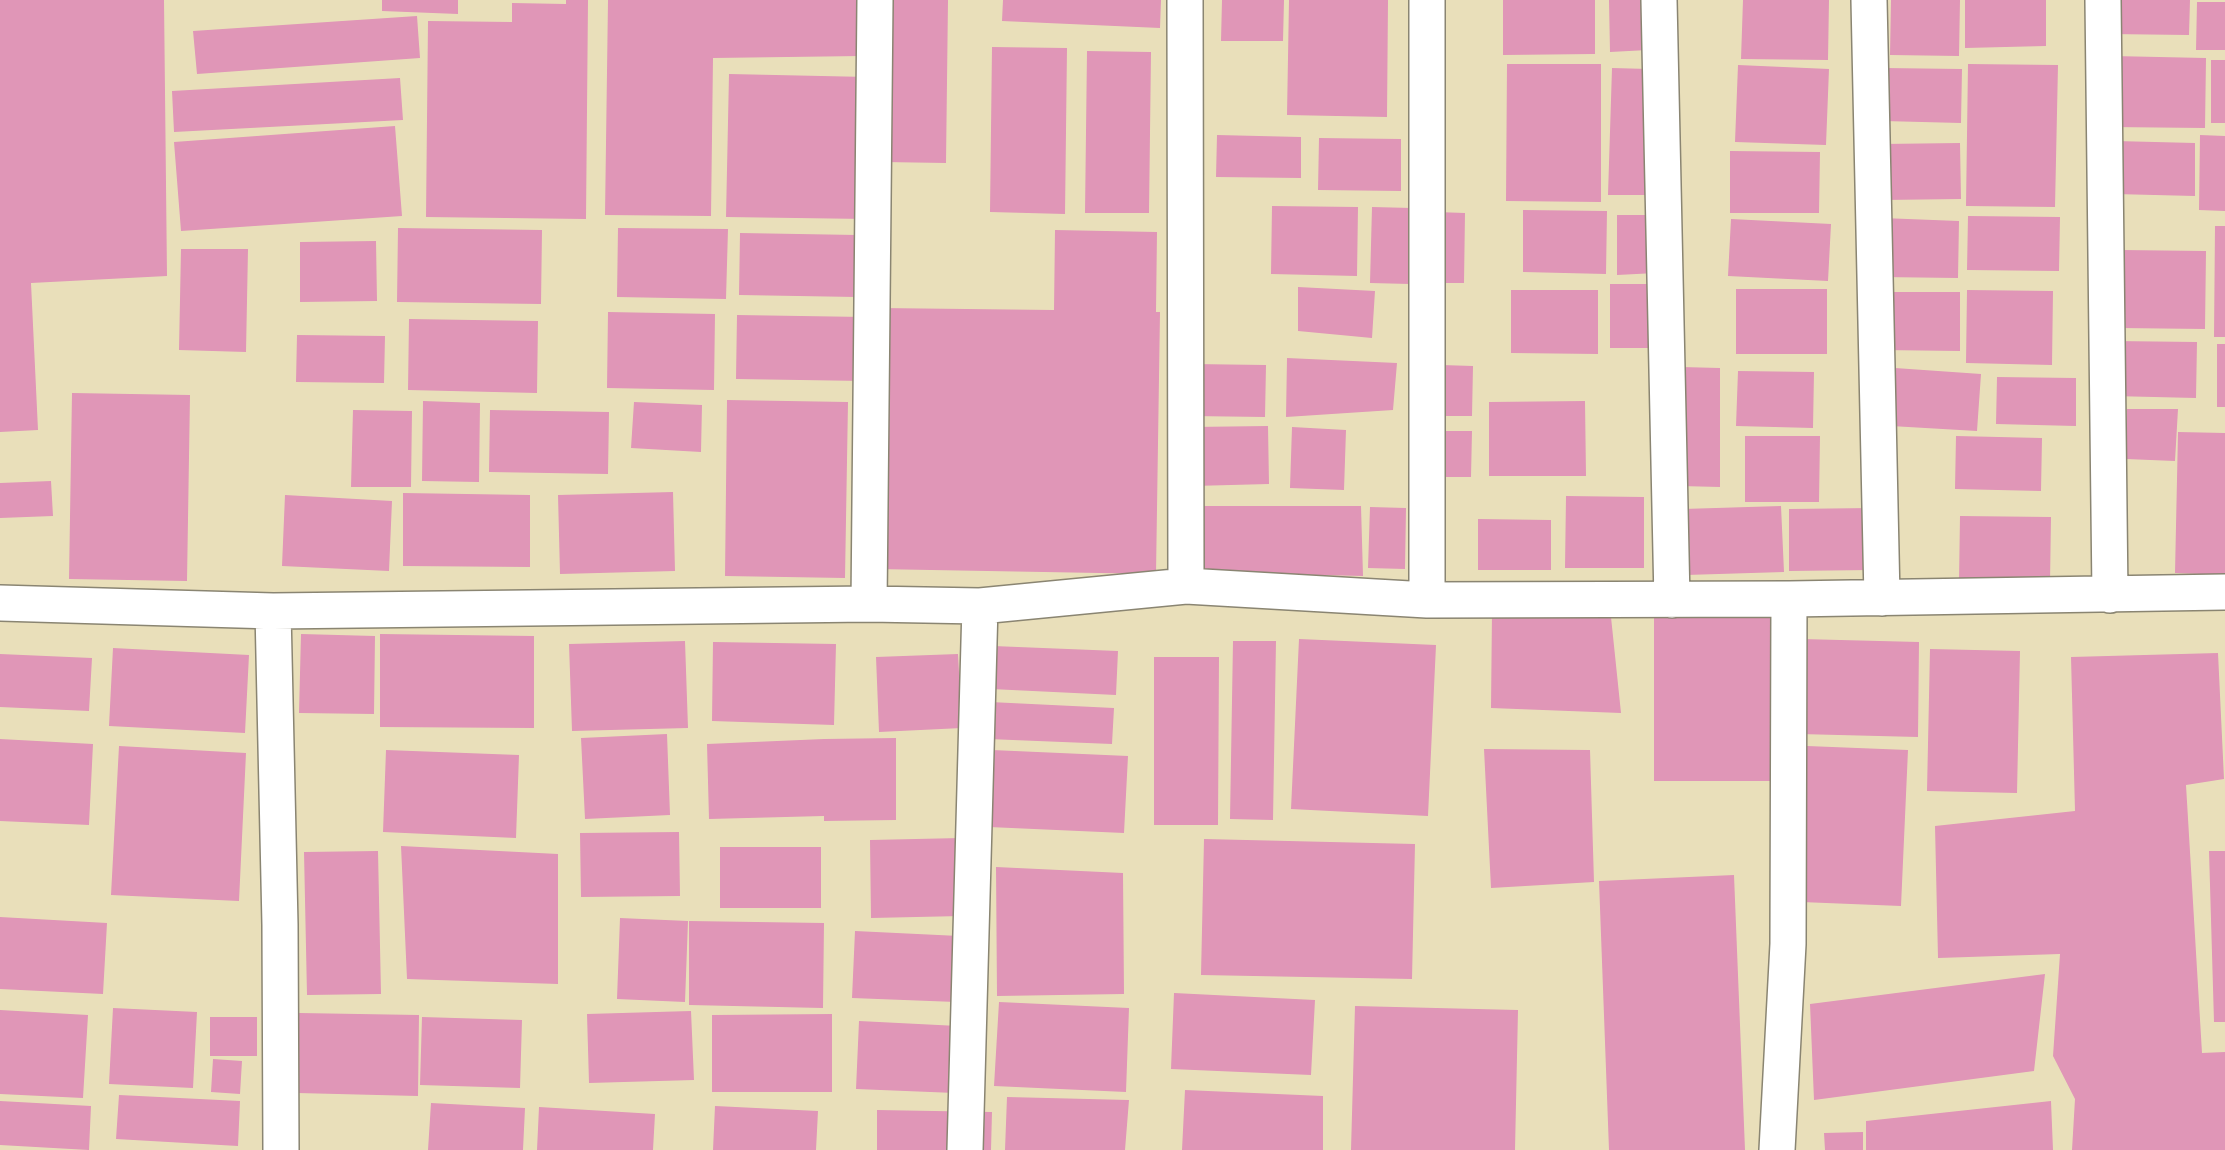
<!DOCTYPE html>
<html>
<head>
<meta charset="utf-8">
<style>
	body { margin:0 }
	canvas { display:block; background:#e9dfba }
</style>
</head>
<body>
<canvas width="2225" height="1150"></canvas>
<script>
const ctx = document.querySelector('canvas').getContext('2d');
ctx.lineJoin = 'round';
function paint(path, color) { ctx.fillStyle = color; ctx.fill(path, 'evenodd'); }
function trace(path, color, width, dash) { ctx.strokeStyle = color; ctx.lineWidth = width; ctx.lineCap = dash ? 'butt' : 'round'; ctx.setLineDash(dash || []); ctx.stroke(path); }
const building = new Path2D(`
	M0,0H164L167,276L31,283L38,430L0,432Z
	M382,0H458V14L382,11Z
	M566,0H588L586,219L426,217L428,21L512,22V3L566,4Z
	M608,0H860L861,56L713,58L711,216L605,215Z
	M884,0H948L946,163L883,162Z
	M1003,0H1161L1160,28L1002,21Z
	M1222,0H1284L1283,41H1221Z
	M1289,0H1388L1387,117L1287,115Z
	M1503,0H1595V54L1503,55Z
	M1609,0H1648V50L1610,52Z
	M1743,0H1829L1828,60L1741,59Z
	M1891,0H1960L1959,56L1890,55Z
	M1965,0H2046V46L1965,48Z
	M2108,0H2190L2189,35L2108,34Z
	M2197,2H2225V50H2196Z
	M417,16L420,58L197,74L193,31Z
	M992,47L1067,48L1065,214L990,212Z
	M1087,51L1151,52L1149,213H1085Z
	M2112,56L2206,58L2205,128L2110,127Z
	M2211,60H2225V123H2211Z
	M1507,64H1601V202L1506,201Z
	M1968,64L2058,65L2055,207L1966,206Z
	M1738,65L1829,69L1826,145L1735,142Z
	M1612,68L1649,69L1653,195H1608Z
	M1884,68L1962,69L1961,123L1883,121Z
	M729,74L868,77L866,219L726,217Z
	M400,78L403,120L174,132L172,91Z
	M395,126L402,216L181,231L174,142Z
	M1217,135L1301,137V178L1216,177Z
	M2200,135L2225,136V211L2199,210Z
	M1319,138L1401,139V191L1318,190Z
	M2115,141L2195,143V196L2114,194Z
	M1960,143L1961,199L1883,200L1882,144Z
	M1730,151L1820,152L1819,213H1730Z
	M1272,206L1358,207L1357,276L1271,274Z
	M1372,207L1412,208L1410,284L1370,283Z
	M1523,210L1607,211L1606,274L1523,272Z
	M1436,212L1465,213L1464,283H1436Z
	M1617,215H1656V273L1617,275Z
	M1968,216L2060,217L2059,271L1967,270Z
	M1882,218L1959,221L1958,278L1880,277Z
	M1731,219L1831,224L1828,281L1728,276Z
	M2215,226H2225V337H2214Z
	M398,228L542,230L541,304L397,302Z
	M618,228L728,229L726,299L617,297Z
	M1055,230L1157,232L1156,312H1160L1156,574L875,569L879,308L1054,310Z
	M740,233L857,235L856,297L739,295Z
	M376,241L377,301L300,302V242Z
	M181,249H248L246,352L179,350Z
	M2121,250L2206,251L2205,329L2119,328Z
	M1610,284H1655L1657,348H1610Z
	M1298,287L1375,291L1372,338L1298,331Z
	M1736,289H1827V354H1736Z
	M1511,290H1598V354L1511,353Z
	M1967,290L2053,291L2052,365L1966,363Z
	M1881,292H1960V351L1881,350Z
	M608,312L715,314L714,390L607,388Z
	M737,315L865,317L864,381L736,379Z
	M409,319L538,321L537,393L408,390Z
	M297,335L385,336L384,383L296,382Z
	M2113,341L2197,342L2196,398L2112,396Z
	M2217,344H2225V407H2217Z
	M1287,358L1397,363L1393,410L1286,417Z
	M1192,364L1266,365L1265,417L1191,416Z
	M1441,365L1473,366L1472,416H1440Z
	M1681,367L1720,368V487L1680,486Z
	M1895,368L1981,374L1977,431L1891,426Z
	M1738,371L1814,372L1813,428L1736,426Z
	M1997,377L2076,378V426L1996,424Z
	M72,393L190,395L187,581L69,579Z
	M727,400L848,402L845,578L725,576Z
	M423,401L480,403L479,482L422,481Z
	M1585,401L1586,476H1489V402Z
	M634,402L702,405L701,452L631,448Z
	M2127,409H2178L2175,461L2126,459Z
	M353,410L412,411L411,487H351Z
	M490,410L609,412L608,474L489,472Z
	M1268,426L1269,484L1193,486L1192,427Z
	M1292,427L1346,430L1344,490L1290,488Z
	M1443,431H1472L1471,477H1443Z
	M2178,432L2225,433V575L2175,573Z
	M1745,436H1820L1819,502H1745Z
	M1956,436L2042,438L2041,491L1955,489Z
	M51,481L53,516L0,518V483Z
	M673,492L675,571L560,574L558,495Z
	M403,493L530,495V567L403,566Z
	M285,495L392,501L389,571L282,566Z
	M1566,496L1644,497V568H1565Z
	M1191,506H1361L1363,576L1190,572Z
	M1781,506L1784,572L1686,575L1683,509Z
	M1370,507L1406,508L1405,569L1368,568Z
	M1871,508V570L1789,571V509Z
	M1960,516L2051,517L2050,583L1959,582Z
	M1478,519L1551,520V570H1478Z
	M1492,611L1611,617L1621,713L1491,708Z
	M1654,616H1773V781H1654Z
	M301,634L375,636L374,714L299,713Z
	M380,634L534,636V728L380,727Z
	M1299,639L1436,645L1428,816L1291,809Z
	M1801,639L1919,642L1918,737L1799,734Z
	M685,641L688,728L572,731L569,644Z
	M1233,641H1276L1273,820L1230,819Z
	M713,642L836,644L834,725L712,721Z
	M993,646L1118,651L1116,695L991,689Z
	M113,648L249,655L245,733L109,726Z
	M1930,649L2020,651L2017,793L1927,791Z
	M2218,653L2224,779L2186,785L2202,1053L2225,1052V1150H2072L2075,1099L2053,1056L2060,954L1938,958L1935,826L2075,811L2071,657Z
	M0,654L92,658L89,711L0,707Z
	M958,654L962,728L879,732L876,657Z
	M1154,657H1219L1218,825H1154Z
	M990,702L1114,708L1112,744L988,739Z
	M667,734L670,815L585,819L581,738Z
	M896,738V820L824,821V816L709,819L707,744L824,739Z
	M0,739L93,744L89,825L0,821Z
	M119,746L246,753L239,901L111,895Z
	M1807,746L1908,750L1901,906L1801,902Z
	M1484,749L1590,750L1594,882L1491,888Z
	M386,750L519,755L516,838L383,832Z
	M992,750L1128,756L1124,833L989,827Z
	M679,832L680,896L581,897L580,833Z
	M961,838L962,916L871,918L870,840Z
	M1204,839L1415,844L1412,979L1201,975Z
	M401,846L558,854V984L407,979Z
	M720,847H821V908H720Z
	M378,851L381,994L307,995L304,852Z
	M2209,851H2225V1022H2214Z
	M996,867L1123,873L1124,994L997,996Z
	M1734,875L1745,1150H1609L1599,881Z
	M0,917L107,923L103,994L0,989Z
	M620,918L688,921L685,1002L617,999Z
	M689,921L824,923L823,1008L689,1005Z
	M855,931L959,936L956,1002L852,998Z
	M2045,974L2034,1071L1814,1100L1810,1004Z
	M1174,993L1315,1000L1311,1075L1171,1069Z
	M999,1002L1129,1008L1126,1092L994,1086Z
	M1355,1006L1518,1010L1515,1150H1351Z
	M113,1008L197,1012L193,1088L109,1084Z
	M0,1010L88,1015L83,1098L0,1094Z
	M691,1011L694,1080L589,1083L587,1014Z
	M299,1013L419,1015L418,1096L297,1093Z
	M832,1014V1092H712V1015Z
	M210,1017H257V1056H210Z
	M422,1017L522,1020L520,1088L420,1085Z
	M859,1021L958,1026L955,1093L856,1089Z
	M213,1059L242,1061L240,1094L211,1092Z
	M1185,1090L1323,1096V1150H1182Z
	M119,1095L240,1101L238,1146L116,1139Z
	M1007,1097L1129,1100L1125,1150H1005Z
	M0,1101L91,1106L89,1150L0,1145Z
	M2051,1101L2053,1150H1866V1121Z
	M431,1103L525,1108L523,1150H428Z
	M715,1106L818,1111L816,1150H713Z
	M539,1107L655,1114L653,1150H537Z
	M877,1110L992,1112L991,1150H877Z
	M1863,1132V1150H1825L1824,1133Z`);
const street = new Path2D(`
	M1185,0L1186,586
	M1427,0V600
	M1659,0L1672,600
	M1869,0L1882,598
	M2103,0L2110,595
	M0,603L273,611L869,604L980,606L1186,586L1427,600L1789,599L2225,592
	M869,604L875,0
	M273,611L280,925L281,1150
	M965,1150L980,606
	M1777,1150L1788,944L1789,599`);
paint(building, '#e096b7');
trace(street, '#8a8572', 38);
trace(street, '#fff', 35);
</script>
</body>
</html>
